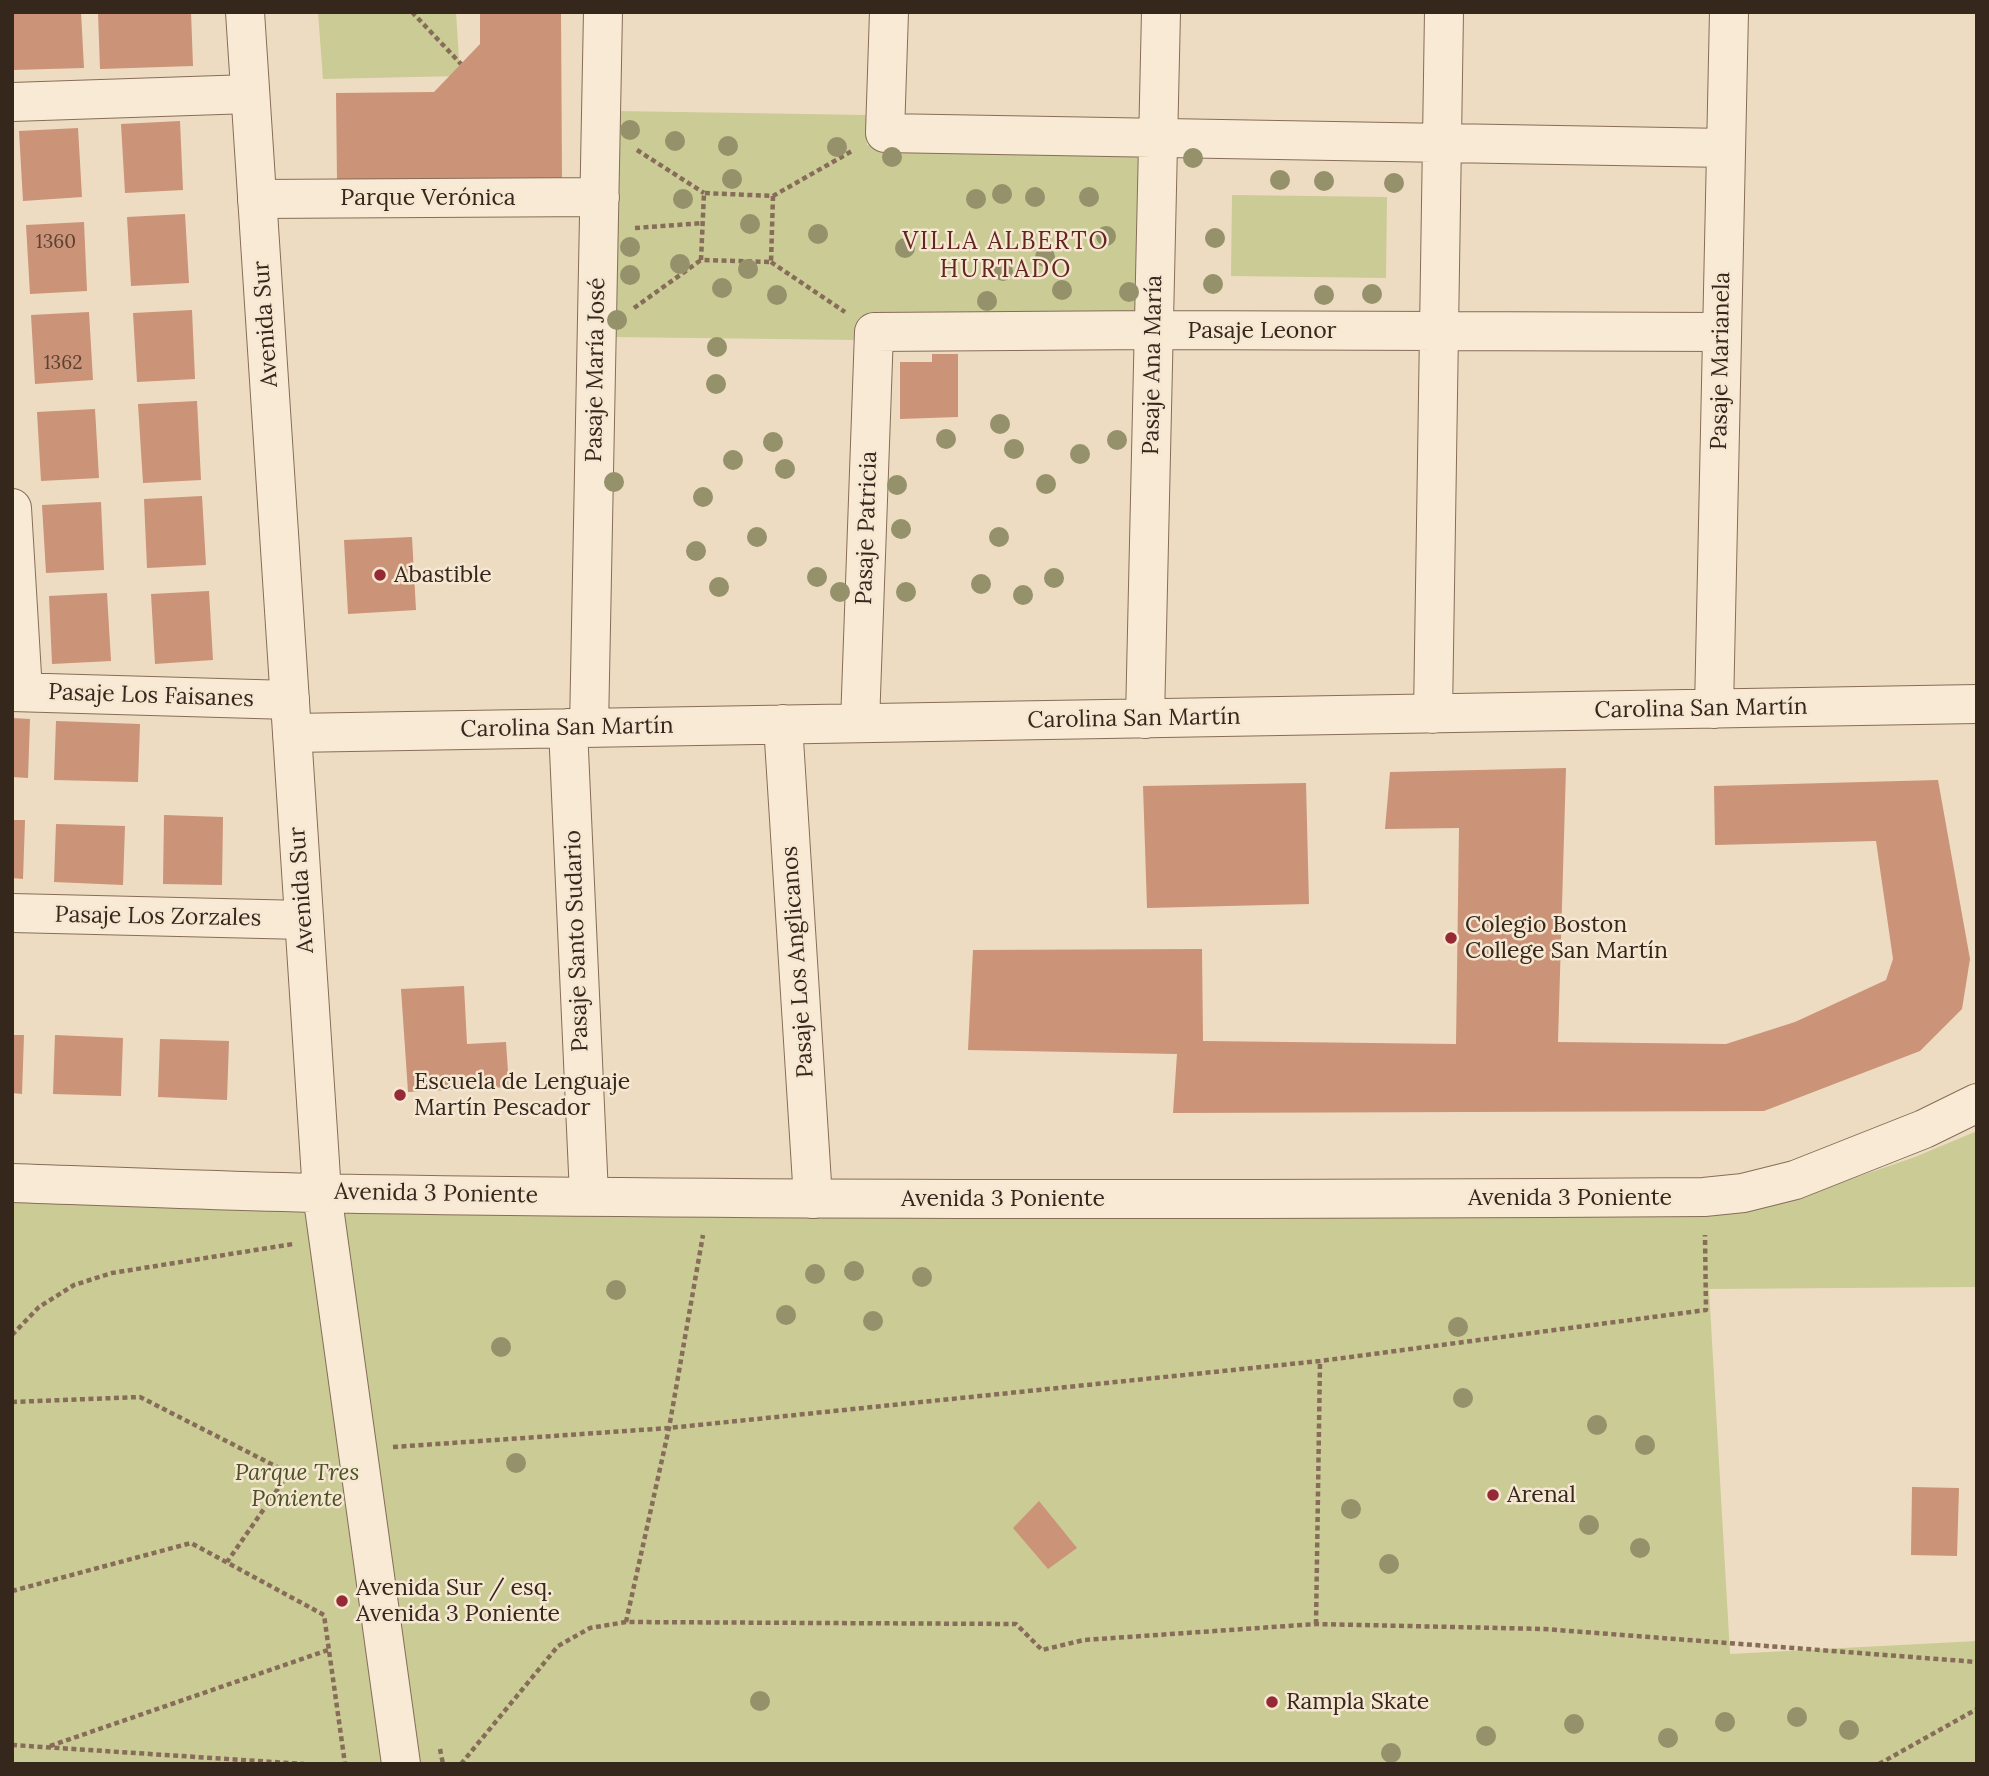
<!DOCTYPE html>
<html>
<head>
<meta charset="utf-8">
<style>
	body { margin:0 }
	#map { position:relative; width:1989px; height:1776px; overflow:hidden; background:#eddcc1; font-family:Lora,serif }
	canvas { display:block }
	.frame { position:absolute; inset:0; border:14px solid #36271d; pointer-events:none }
</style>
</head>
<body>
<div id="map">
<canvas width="1989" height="1776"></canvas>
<div class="frame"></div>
</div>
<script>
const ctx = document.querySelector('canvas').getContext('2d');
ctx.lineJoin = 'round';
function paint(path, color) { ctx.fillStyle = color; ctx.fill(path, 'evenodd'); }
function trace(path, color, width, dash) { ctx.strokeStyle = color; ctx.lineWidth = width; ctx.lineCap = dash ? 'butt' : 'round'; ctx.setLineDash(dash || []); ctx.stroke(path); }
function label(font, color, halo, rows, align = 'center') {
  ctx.font = font + ' Lora,serif'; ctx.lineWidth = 5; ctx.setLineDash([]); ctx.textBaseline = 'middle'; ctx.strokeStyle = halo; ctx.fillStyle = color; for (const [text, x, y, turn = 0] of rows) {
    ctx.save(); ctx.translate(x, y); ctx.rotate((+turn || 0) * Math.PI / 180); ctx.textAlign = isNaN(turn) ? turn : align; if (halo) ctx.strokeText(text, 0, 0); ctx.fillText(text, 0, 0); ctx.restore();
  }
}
const green = new Path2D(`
	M318,12H456L460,76L323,79Z
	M616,111L867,115V145L1158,150L1154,322L862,316L861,340L612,337Z
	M1232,195L1387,197L1386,278L1231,276Z
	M1977,1131V1287L1709,1289L1730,1654L1977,1641V1764H12V1201L1802,1196L1915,1157Z`);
const building = new Path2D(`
	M12,12H81L84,68L12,70Z
	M98,12H191L193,66L100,69Z
	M480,12H561L562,178L337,180L336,93L434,92L480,44Z
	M180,121L183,190L125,193L121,124Z
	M78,128L82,197L23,201L19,131Z
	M185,214L189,283L131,286L127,217Z
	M84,222L87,291L30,294L26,225Z
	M192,310L195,379L137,382L133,313Z
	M89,312L93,380L35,384L31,315Z
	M932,354H958V417L900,419V362H932Z
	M197,401L201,480L143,483L138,404Z
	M95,409L99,478L41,481L37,412Z
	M202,496L206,565L147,568L144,499Z
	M101,502L104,570L46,573L42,505Z
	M412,537L416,610L348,614L344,540Z
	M209,591L213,660L155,664L151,594Z
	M107,593L111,661L52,664L49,596Z
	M12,718L30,719L28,778L12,777Z
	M56,721L140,724L138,782L54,780Z
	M1566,768L1558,1042L1726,1044L1795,1022L1886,980L1893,959L1876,841L1715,845L1714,786L1938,780L1970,959L1962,1009L1920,1051L1764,1111L1173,1113L1177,1054L968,1050L973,950L1202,949L1203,1041L1456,1044L1459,828L1385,829L1390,772Z
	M1306,783L1309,904L1147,908L1143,786Z
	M164,815L223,817L222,885L163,884Z
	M12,820H25L23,879L12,878Z
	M56,824L125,826L123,885L54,882Z
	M464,986L467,1044L506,1042L509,1087L408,1092L401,989Z
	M12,1035H24L22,1094L12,1093Z
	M55,1035L123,1038L121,1096L53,1094Z
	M160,1039L229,1041L227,1100L158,1097Z
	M1912,1487L1959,1488L1957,1556L1911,1555Z
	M1039,1501L1077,1548L1048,1569L1013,1528Z`);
const path = new Path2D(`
	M412,12L461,64
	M637,150L704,193
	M773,196L771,262L701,260L704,193L773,196L852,151
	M635,228L703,223
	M771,262L845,312
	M634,308L701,260
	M12,1335L39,1307L74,1285L112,1273L293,1244
	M12,1402L140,1397L289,1473L227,1562
	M393,1447L669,1428L1320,1361L1706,1310L1705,1235
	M12,1591L191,1543L324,1615L345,1764
	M626,1622L669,1428L703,1235
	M1316,1624L1320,1361
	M12,1745L304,1764
	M50,1746L328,1650
	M440,1749L443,1764
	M461,1764L558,1646L590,1628L626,1622L1016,1624L1042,1650L1084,1640L1316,1624L1544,1629L1977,1662
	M1879,1764L1977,1709`);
const minor = new Path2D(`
	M889,12L885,133L1726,148
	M12,102L250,94
	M257,199L600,197
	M12,508L23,692
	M12,692L290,700
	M1714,709L1729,12
	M1433,714L1444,12
	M1145,719L1161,12
	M860,723L874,332L1154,330L1722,332
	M783,724L813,1199
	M568,728L589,1195
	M589,728L603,12
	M292,733L1977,704
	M12,913L304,920`);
const tertiary = new Path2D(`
	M245,12L322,1193L401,1764
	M12,1183C128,1187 245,1192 361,1194C809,1201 1256,1200 1704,1197L1743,1193L1795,1180L1924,1129L1977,1103`);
const trees = [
	[630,130],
	[675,141],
	[728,146],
	[837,147],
	[892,157],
	[1193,158],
	[732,179],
	[1280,180],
	[1324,181],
	[1394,183],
	[1002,194],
	[1035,197],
	[1089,197],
	[683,199],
	[976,199],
	[750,224],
	[818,234],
	[1106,236],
	[1215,238],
	[630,247],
	[905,248],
	[1045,257],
	[680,264],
	[748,269],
	[1003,271],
	[630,275],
	[1213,284],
	[722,288],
	[1062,290],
	[1129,292],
	[1372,294],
	[777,295],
	[1324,295],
	[987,301],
	[617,320],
	[717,347],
	[716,384],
	[1000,424],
	[946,439],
	[1117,440],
	[773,442],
	[1014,449],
	[1080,454],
	[733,460],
	[785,469],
	[614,482],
	[1046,484],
	[897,485],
	[703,497],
	[901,529],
	[757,537],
	[999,537],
	[696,551],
	[817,577],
	[1054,578],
	[981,584],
	[719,587],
	[840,592],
	[906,592],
	[1023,595],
	[854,1271],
	[815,1274],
	[922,1277],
	[616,1290],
	[786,1315],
	[873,1321],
	[1458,1327],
	[501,1347],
	[1463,1398],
	[1597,1425],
	[1645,1445],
	[516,1463],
	[1351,1509],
	[1589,1525],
	[1640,1548],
	[1389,1564],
	[760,1701],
	[1797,1717],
	[1725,1722],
	[1574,1724],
	[1849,1730],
	[1486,1736],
	[1668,1738],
	[1391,1753]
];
const markers = [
	[380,575,7,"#952934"],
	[1451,938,7,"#952934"],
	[400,1095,7,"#952934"],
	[1493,1495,7,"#952934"],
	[342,1601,7,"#952934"],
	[1272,1702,7,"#952934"]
];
const numberNames = [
	["1360",56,243],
	["1362",63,364]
];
const streetNames = [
	["Parque Verónica",428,198],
	["Avenida Sur",266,324,-94],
	["Pasaje Leonor",1262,331],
	["Pasaje Marianela",1721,361,-89],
	["Pasaje Ana María",1153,365,-89],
	["Pasaje María José",596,370,-89],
	["Pasaje Patricia",867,528,-88],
	["Pasaje Los Faisanes",151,696,2],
	["Carolina San Martín",1701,709,-1],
	["Carolina San Martín",1134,719,-1],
	["Carolina San Martín",567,728,-1],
	["Avenida Sur",302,890,-94],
	["Pasaje Los Zorzales",158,917,1],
	["Pasaje Santo Sudario",577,941,-92],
	["Pasaje Los Anglicanos",798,962,-94],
	["Avenida 3 Poniente",436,1194,1],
	["Avenida 3 Poniente",1570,1198],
	["Avenida 3 Poniente",1003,1199]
];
const poiNames = [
	["Abastible",394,575],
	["Colegio Boston",1465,925],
	["College San Martín",1465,951],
	["Escuela de Lenguaje",414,1082],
	["Martín Pescador",414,1108],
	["Arenal",1507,1495],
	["Avenida Sur / esq.",356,1588],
	["Avenida 3 Poniente",356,1614],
	["Rampla Skate",1286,1702]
];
const parkNames = [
	["Parque Tres",297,1473],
	["Poniente",297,1499]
];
const neighbourhoodNames = [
	["VILLA ALBERTO",1006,242],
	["HURTADO",1006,270]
];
paint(green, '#cacb95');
paint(building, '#cb9377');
trace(minor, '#876d59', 40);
trace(tertiary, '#876d59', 40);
trace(path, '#876d59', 4.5, [5, 3.5]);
trace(minor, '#f8ead4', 38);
trace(tertiary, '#f8ead4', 38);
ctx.fillStyle = '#94916b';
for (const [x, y] of trees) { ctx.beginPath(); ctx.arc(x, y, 10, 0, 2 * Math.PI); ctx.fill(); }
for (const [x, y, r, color] of markers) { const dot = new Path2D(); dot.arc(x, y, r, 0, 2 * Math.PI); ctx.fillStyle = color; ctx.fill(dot); trace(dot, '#f5e7d1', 2.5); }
label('19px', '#5b4234', null, numberNames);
label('23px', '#36271d', '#f5e7d1', streetNames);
label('23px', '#36271d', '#f5e7d1', poiNames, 'left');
label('italic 23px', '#4b5324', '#f5e7d1', parkNames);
ctx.letterSpacing = '2px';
label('24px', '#63251d', '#f5e7d1', neighbourhoodNames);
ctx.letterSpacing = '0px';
</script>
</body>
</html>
